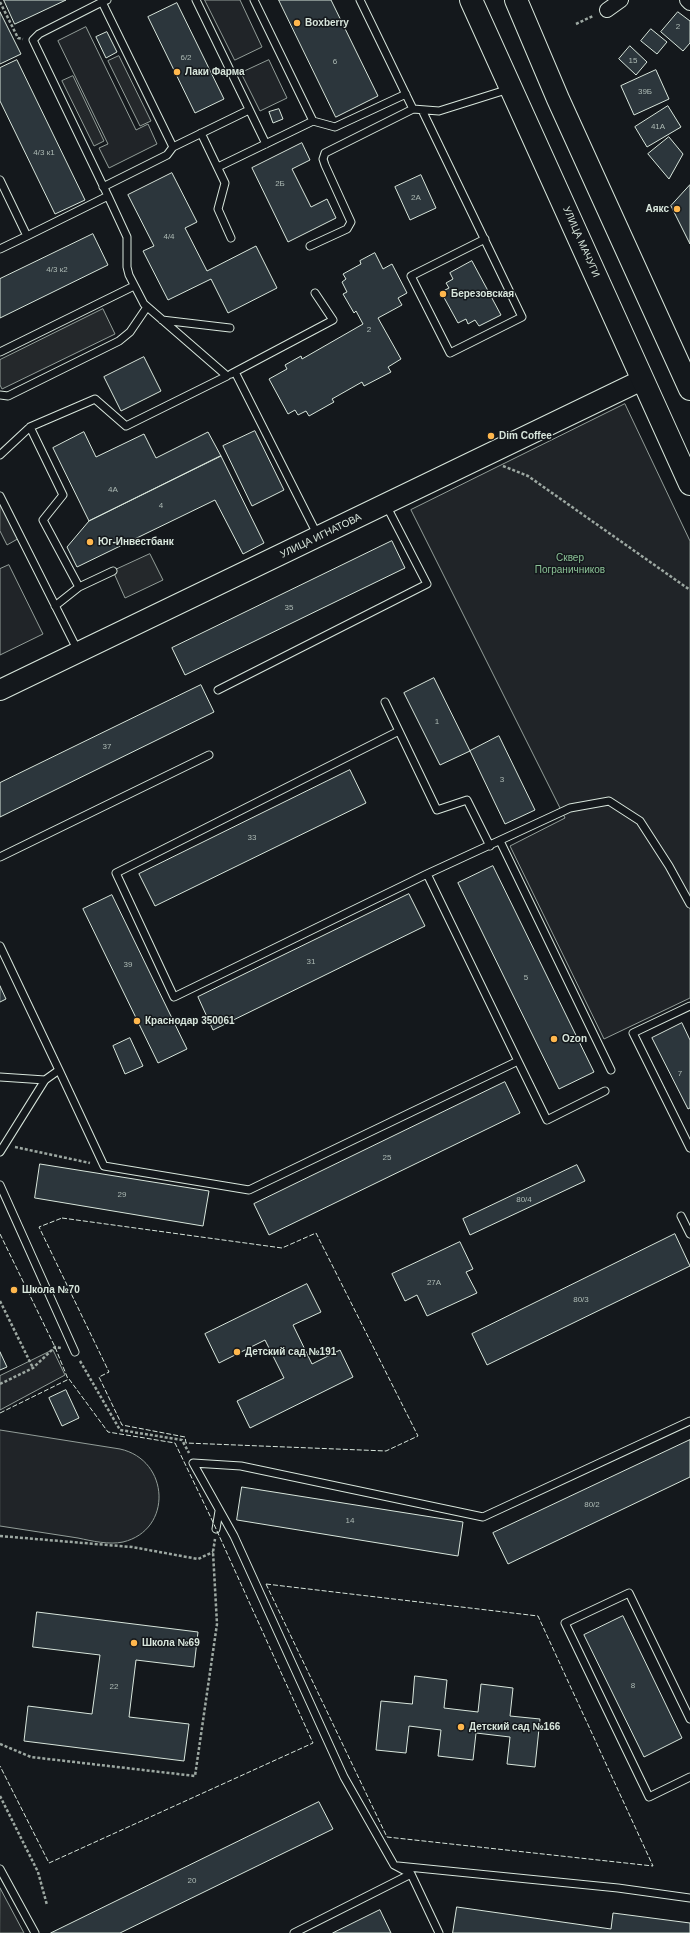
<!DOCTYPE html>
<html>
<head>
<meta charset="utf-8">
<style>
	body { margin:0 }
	canvas { display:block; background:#14181c }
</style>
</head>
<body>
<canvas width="690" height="1933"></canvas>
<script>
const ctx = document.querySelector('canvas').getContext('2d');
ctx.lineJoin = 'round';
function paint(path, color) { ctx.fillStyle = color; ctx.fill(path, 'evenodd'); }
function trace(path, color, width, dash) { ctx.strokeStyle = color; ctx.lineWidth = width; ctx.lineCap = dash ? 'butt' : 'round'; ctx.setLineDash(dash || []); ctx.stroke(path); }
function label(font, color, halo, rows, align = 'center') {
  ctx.font = font + ' Arial,sans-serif'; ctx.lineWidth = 3; ctx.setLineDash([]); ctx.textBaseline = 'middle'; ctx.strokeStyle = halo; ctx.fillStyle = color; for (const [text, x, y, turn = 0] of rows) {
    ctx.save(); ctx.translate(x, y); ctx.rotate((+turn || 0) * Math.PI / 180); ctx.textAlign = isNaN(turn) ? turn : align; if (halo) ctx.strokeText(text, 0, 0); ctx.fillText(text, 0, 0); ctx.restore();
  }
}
const green = new Path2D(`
	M205,0H240L262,47L235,60Z
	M86,27L136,130L148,124L157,144L109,168L99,148L108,144L58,41Z
	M269,60L287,98L260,111L241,73Z
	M625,404L690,541V998L604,1039L510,846L565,818L411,510Z
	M9,565L43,634L0,655V569Z
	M53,1350L65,1375L0,1410V1376Z
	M0,1430L120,1449C170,1460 173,1530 123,1542C109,1545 92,1541 78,1538C52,1534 26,1530 0,1526Z`);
const parking = new Path2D(`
	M119,56L151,121L140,126L108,61Z
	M73,76L104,141L94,146L62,81Z
	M103,309L115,334L2,389L0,385V360Z
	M0,496L21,537L7,545L0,531Z
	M150,554L163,580L125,598L113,571Z
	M0,1888L24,1933H0Z`);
const building = new Path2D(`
	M4,0H66L15,24Z
	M279,0H331L378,96L336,117Z
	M177,3L224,99L195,113L148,17Z
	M0,12L21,54L0,64Z
	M678,12L690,21V43L683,51L661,32Z
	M651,29L667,42L657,54L641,41Z
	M107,32L117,52L106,58L96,37Z
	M630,46L647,62L636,75L619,59Z
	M17,60L85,200L55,214L0,101V68Z
	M656,70L669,99L634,115L621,86Z
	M668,106L681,127L647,147L635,127Z
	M279,109L283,119L273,123L269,112Z
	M669,137L683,154L669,179L648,154Z
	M302,143L310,160L292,169L311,207L327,199L336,218L288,242L252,168Z
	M172,173L197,222L185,228L207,271L256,246L277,288L228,313L211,279L168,300L143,251L154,246L128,195Z
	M421,175L436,208L410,220L395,187Z
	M690,185V244L671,206Z
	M93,234L108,265L0,318V279Z
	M375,253L383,269L392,264L407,293L398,298L402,305L378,318L401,359L388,367L391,372L364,386L362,382L332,399L334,402L309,416L306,411L298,415L295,410L288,414L269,379L287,369L285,365L301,356L302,359L363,324L356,311L354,313L343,294L347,292L342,282L346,279L343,274L361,264L360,261Z
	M472,261L501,315L479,326L475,320L468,324L466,319L458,323L441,292L449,288L446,283L453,279L450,273Z
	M144,357L161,391L121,411L104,377Z
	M255,431L284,490L252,506L223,446Z
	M84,432L96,457L144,434L156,458L208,432L221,456L89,521L53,448Z
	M221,456L264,543L243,554L215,500L77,567L67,547L89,521Z
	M392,541L405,568L185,675L172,648Z
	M434,678L470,751L440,765L404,693Z
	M201,685L214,712L0,817V783Z
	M499,736L535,810L505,824L470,751Z
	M350,770L366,803L155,906L139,874Z
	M493,866L594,1072L559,1089L458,883Z
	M409,894L425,926L213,1030L198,997Z
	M112,895L187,1049L158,1063L83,909Z
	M0,986L6,999L0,1002Z
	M682,1023L690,1040V1108L688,1109L652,1038Z
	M130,1038L143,1066L125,1074L113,1046Z
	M505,1082L520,1113L269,1235L254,1204Z
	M40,1164L209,1191L203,1226L35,1198Z
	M577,1165L585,1181L470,1235L463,1219Z
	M675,1234L690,1266L487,1365L472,1334Z
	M460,1242L473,1269L466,1272L477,1293L427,1316L417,1295L405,1301L392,1274Z
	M307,1284L321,1312L293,1325L312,1364L340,1350L353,1377L250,1428L237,1401L284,1378L265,1340L219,1363L205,1334Z
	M0,1352L7,1367L0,1370Z
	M66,1390L79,1418L62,1426L49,1398Z
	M690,1440V1477L508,1564L493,1533Z
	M242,1487L463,1522L458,1556L237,1520Z
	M37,1612L198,1632L194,1667L136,1660L129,1717L189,1724L184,1761L24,1741L28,1706L92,1714L100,1655L33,1647Z
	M623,1616L682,1738L644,1757L584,1635Z
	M415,1676L447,1680L444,1708L478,1712L481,1684L513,1688L510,1716L540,1719L535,1767L507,1764L510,1737L476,1733L473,1760L438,1756L441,1730L409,1726L406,1753L376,1750L381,1701L412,1704Z
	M319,1802L333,1829L120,1933H51Z
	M457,1907L611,1929L613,1913L690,1923V1933H453Z
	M380,1910L391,1933H333Z`);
const path = new Path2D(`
	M0,2L18,38L23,39
	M576,24L593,16
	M503,466L528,476L690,590
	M15,1147L90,1163
	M0,1301L33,1368
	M80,1361L120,1430L182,1440L189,1453
	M0,1384L33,1368L55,1347L61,1348
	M0,1536L132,1547L198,1559L213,1552
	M0,1744L31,1757L195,1776L217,1624L213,1552L215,1539
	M0,1796L38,1872L47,1905`);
const lane = new Path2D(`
	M107,0L102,2L173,147
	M196,0L266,144
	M254,0L313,121
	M360,0L413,109L439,111L509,89
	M422,110L522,317L450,353L411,276L485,239
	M201,133L225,183L218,209L231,238
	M218,167L313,121L335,127L406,94
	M0,180L27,236L0,249
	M103,187L167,155L173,147L249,110
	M27,236L108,196L33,40L39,34L102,2
	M310,246L347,229L351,222L325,165L323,159L325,153L413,109
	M162,320L230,328
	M0,352L134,286
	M235,372L317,534
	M231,374L333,320L315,293
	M0,395L8,396L119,341L130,332L147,307
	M30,427L63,495L43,520L79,587
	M0,455L30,427L95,399L126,426L227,376L144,304L129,275L127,267V237L108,196
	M0,496L78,651
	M55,606L79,587L113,571
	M218,690L427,584L386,505
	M385,702L437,810L467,800L490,846
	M399,731L116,873L174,997L427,874L570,808L609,801L640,821L669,866L690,904
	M500,841L611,1070
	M0,857L209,755
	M0,946L59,1070L45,1080L0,1152
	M690,1006L633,1033L690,1148
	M518,1061L547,1120L605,1091
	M59,1070L104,1166L249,1190L518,1061L427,874
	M0,1077L45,1080
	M0,1185L75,1352
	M681,1216L690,1234
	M216,1529L219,1511
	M690,1719L629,1593L565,1623L649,1797L690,1777
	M398,1866L618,1888L690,1898
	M0,1869L35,1933
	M294,1933L411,1874
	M439,1933L411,1874L394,1865L344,1777L234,1536L193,1463L241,1466L483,1517L690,1421`);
const street = new Path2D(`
	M687,0L690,3
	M607,10L621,0`);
const secondary = new Path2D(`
	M0,690L642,380`);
const primary = new Path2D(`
	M471,0L690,484
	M516,0L558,99L690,389`);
const fence = new Path2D(`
	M62,1218L282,1248L316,1233L418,1436L386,1451L186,1443L185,1437L122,1425L99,1377L109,1372L39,1227Z
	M0,1234L55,1347L68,1379
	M0,1413L69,1379L108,1432L175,1443L212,1520L313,1743L49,1863L0,1766
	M266,1584L538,1616L653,1866L387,1837Z`);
const markers = [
	[297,23,4,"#ffb74d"],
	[177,72,4,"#ffb74d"],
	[677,209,4,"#ffb74d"],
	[443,294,4,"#ffb74d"],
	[491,436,4,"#ffb74d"],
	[90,542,4,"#ffb74d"],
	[137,1021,4,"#ffb74d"],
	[554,1039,4,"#ffb74d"],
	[14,1290,4,"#ffb74d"],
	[237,1352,4,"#ffb74d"],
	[134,1643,4,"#ffb74d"],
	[461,1727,4,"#ffb74d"]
];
const numberNames = [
	["2",678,27],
	["6/2",186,58],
	["15",633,61],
	["6",335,62],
	["39Б",645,92],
	["41А",658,127],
	["4/3 к1",44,153],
	["2Б",280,184],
	["2А",416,198],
	["4/4",169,237],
	["4/3 к2",57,270],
	["2",369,330],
	["4А",113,490],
	["4",161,506],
	["35",289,608],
	["1",437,722],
	["37",107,747],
	["3",502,780],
	["33",252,838],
	["31",311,962],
	["39",128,965],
	["5",526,978],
	["7",680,1074],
	["25",387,1158],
	["29",122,1195],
	["80/4",524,1200],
	["27А",434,1283],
	["80/3",581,1300],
	["80/2",592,1505],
	["14",350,1521],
	["8",633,1686],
	["22",114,1687],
	["20",192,1881]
];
const poiNames = [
	["Boxberry",305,23],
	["Лаки Фарма",185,72],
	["Аякс",669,209,"right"],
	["Березовская",451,294],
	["Dim Coffee",499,436],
	["Юг-Инвестбанк",98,542],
	["Краснодар 350061",145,1021],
	["Ozon",562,1039],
	["Школа №70",22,1290],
	["Детский сад №191",245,1352],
	["Школа №69",142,1643],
	["Детский сад №166",469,1727]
];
const streetNames = [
	["УЛИЦА МАЧУГИ",581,242,66],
	["УЛИЦА ИГНАТОВА",321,536,-26]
];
const parkNames = [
	["Сквер",570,558],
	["Пограничников",570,570]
];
paint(green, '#202428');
trace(green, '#939e99', 1);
paint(parking, '#24282b');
trace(parking, '#939e99', 1);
paint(building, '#2c363c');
trace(building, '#d8e6dc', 1);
trace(lane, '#d8e6dc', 9);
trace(street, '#d8e6dc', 16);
trace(secondary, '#d8e6dc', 22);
trace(primary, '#d8e6dc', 24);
trace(path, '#9da8a2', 2.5, [3, 2]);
trace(lane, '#14181c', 7);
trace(street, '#14181c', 14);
trace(secondary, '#14181c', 20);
trace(primary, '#14181c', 22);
trace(fence, '#d8e6dc', 1, [5, 2]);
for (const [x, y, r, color] of markers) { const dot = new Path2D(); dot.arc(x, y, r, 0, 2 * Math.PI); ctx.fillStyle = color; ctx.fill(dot); trace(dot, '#14181c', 1.5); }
label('8px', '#adbab4', null, numberNames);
label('bold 10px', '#d8e6dc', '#14181c', poiNames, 'left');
label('10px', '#d8e6dc', '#14181c', streetNames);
label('10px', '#8ac095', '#14181c', parkNames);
</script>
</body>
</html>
